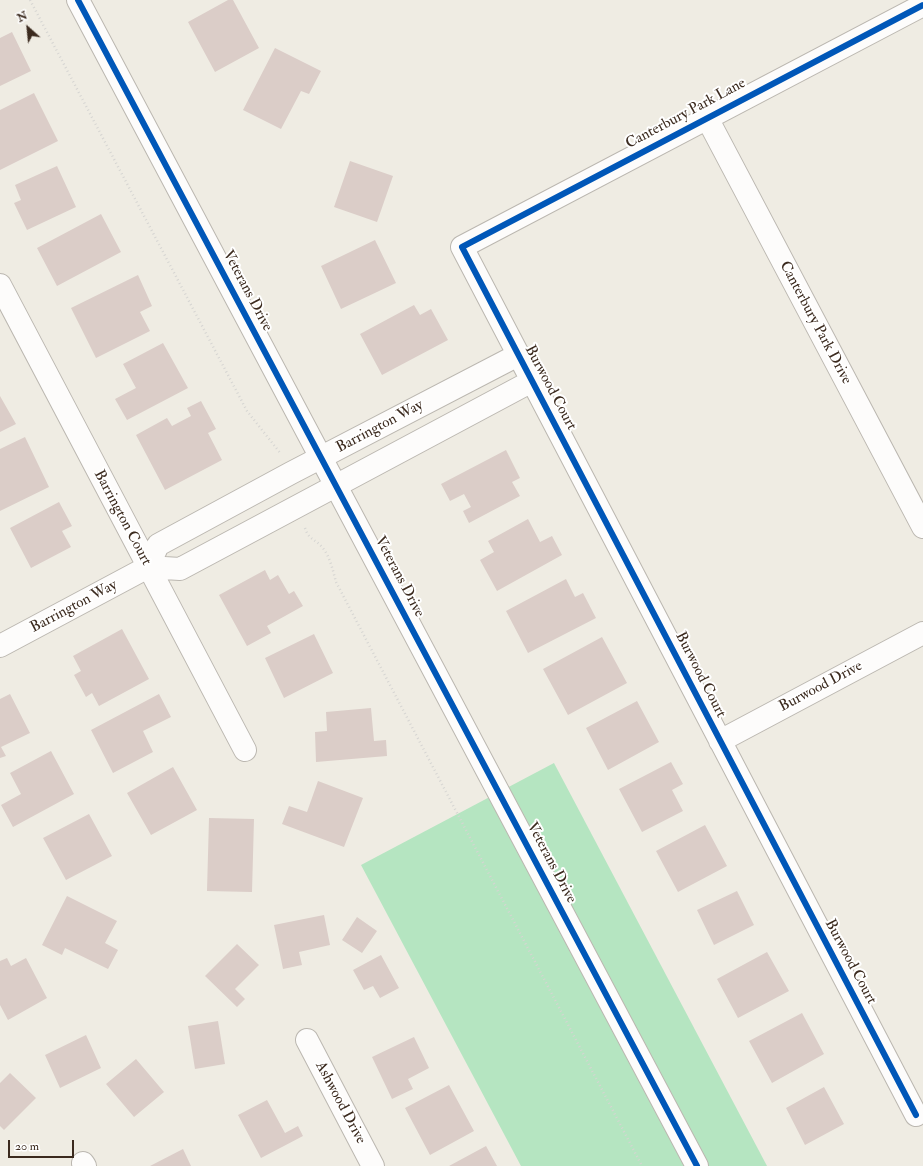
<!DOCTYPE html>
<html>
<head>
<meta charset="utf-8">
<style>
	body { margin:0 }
	#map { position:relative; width:923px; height:1166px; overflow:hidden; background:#efece3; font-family:"IM FELL Double Pica",serif }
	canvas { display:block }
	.north { position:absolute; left:8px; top:8px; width:40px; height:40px; -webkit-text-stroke:3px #fff; paint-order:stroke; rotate:333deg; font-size:11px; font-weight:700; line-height:16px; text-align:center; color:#3b2a1e }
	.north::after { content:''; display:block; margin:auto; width:14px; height:18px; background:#3b2a1e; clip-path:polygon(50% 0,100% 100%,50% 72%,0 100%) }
	.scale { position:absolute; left:8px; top:1140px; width:66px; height:18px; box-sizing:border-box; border:2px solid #3b2a1e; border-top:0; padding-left:5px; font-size:12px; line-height:14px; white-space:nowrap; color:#3b2a1e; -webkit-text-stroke:3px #fff; paint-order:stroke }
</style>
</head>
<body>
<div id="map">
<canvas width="923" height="1166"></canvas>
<div class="north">N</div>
<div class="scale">20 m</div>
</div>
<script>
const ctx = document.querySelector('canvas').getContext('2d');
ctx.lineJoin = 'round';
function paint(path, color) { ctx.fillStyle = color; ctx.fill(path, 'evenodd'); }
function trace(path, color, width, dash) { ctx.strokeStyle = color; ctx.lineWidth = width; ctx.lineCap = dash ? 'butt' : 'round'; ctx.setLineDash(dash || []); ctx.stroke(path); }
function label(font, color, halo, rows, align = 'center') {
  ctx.font = font + ' "IM FELL Double Pica",serif'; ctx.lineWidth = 4; ctx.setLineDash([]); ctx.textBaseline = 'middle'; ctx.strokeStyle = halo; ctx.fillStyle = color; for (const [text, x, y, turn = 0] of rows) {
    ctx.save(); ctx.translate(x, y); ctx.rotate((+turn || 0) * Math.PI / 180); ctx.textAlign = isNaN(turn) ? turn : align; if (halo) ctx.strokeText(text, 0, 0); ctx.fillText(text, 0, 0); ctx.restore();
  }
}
const green = new Path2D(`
	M554,763L767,1166H521L361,865Z`);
const building = new Path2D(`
	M228,0H233L259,48L215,72L188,22Z
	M12,32L31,71L0,86V38Z
	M275,48L321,71L309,94L301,91L281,129L243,110Z
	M34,93L58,141L0,170V110Z
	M350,161L393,176L377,222L334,207Z
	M57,166L76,207L27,230L14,203L21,200L15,185Z
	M101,214L121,252L57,286L37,248Z
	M375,240L396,283L341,309L321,266Z
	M138,275L152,306L140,312L150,331L96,358L71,308Z
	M414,305L420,315L431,309L448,340L382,375L360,334Z
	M163,343L188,388L127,420L115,399L136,388L123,364Z
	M0,396L16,424L0,432Z
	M201,401L216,429L208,433L222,460L165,490L136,435L167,418L172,426L191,416L187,408Z
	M25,437L49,487L0,511V449Z
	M506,450L520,478L512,482L520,496L469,523L463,511L471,507L464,494L450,501L441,484Z
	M59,502L72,526L62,531L71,547L31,568L10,528Z
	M528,519L540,542L552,536L562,555L497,591L480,560L494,552L488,541Z
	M265,570L270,580L278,575L289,594L294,591L303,606L267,626L271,633L247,646L219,595Z
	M566,579L575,597L583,593L596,618L528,653L506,611Z
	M122,629L149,679L99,706L92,693L86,697L74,675L81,671L73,656Z
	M314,634L333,673L284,698L265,658Z
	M602,637L627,683L568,715L543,669Z
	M10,694L30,733L1,747L6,756L0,758V699Z
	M159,694L171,717L143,731L153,752L113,773L91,730Z
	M637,701L659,742L608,770L586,728Z
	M371,708L374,741L386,740L387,756L316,762L315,732L327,731L326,712Z
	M51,751L74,794L13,827L1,805L21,794L10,773Z
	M671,762L683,784L672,790L683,811L642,832L619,789Z
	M173,767L197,810L151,835L127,793Z
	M318,781L363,798L344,847L282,824L289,806L307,812Z
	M89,814L112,856L66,880L43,838Z
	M209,818L254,819L252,892L207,891Z
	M705,825L727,866L678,892L656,851Z
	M737,891L754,925L714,945L697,910Z
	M67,896L117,921L105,943L118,950L108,969L65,948L62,955L42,945Z
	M324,915L330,945L299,952L302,965L283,969L274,925Z
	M357,917L377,931L362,953L342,940Z
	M237,944L259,965L235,989L245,999L237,1007L205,976Z
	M767,952L789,991L738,1018L717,979Z
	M381,955L399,988L380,998L373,986L364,990L353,970Z
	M7,958L11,966L26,958L47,998L8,1020L0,1005V961Z
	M802,1013L824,1054L772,1083L749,1041Z
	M218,1021L225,1064L195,1069L188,1026Z
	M86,1035L101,1068L60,1088L45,1055Z
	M414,1037L429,1068L408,1079L413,1089L392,1099L372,1057Z
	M136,1059L164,1092L134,1117L106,1084Z
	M10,1073L36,1098L4,1130L0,1126V1083Z
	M449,1085L474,1131L430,1155L405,1108Z
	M824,1087L844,1124L805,1145L786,1108Z
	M267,1100L285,1133L298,1126L303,1136L261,1158L238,1115Z
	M486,1146L497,1166H449Z
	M183,1149L191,1166H150Z`);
const path = new Path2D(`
	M30,0L247,411L281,454
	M305,528C309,540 315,539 322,547C330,556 333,571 336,582L642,1166`);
const minor = new Path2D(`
	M707,118L923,527
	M0,285L245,750
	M148,567L158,545L291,473L518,355
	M0,646L148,567L180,569L532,381
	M720,741L923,633
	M307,1040L373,1166
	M916,1115L462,247L923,5
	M83,1163L85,1166`);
const tertiary = new Path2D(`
	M78,0L697,1166`);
const cycleway = new Path2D(`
	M78,0L697,1166
	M916,1115L462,247L923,5`);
const streetNames = [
	["Canterbury Park Lane",686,114,-28],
	["Veterans Drive",247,291,62],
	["Canterbury Park Drive",815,323,62],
	["Burwood Court",550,388,62],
	["Barrington Way",380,427,-28],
	["Barrington Court",122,518,62],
	["Veterans Drive",399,577,62],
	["Barrington Way",74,607,-28],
	["Burwood Court",700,675,63],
	["Burwood Drive",821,687,-28],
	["Veterans Drive",551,863,62],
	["Burwood Court",850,962,62],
	["Ashwood Drive",340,1103,62]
];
paint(green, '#b5e5c1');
paint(building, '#dbcdc8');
trace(minor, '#bbb7b0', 24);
trace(tertiary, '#bbb7b0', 24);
trace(path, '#d6d5d2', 2.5, [1, 3]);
trace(minor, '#fdfcfb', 22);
trace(tertiary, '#fdfcfb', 22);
trace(cycleway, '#0057b8', 6);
label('15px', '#3b2a1e', '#fff', streetNames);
</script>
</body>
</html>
